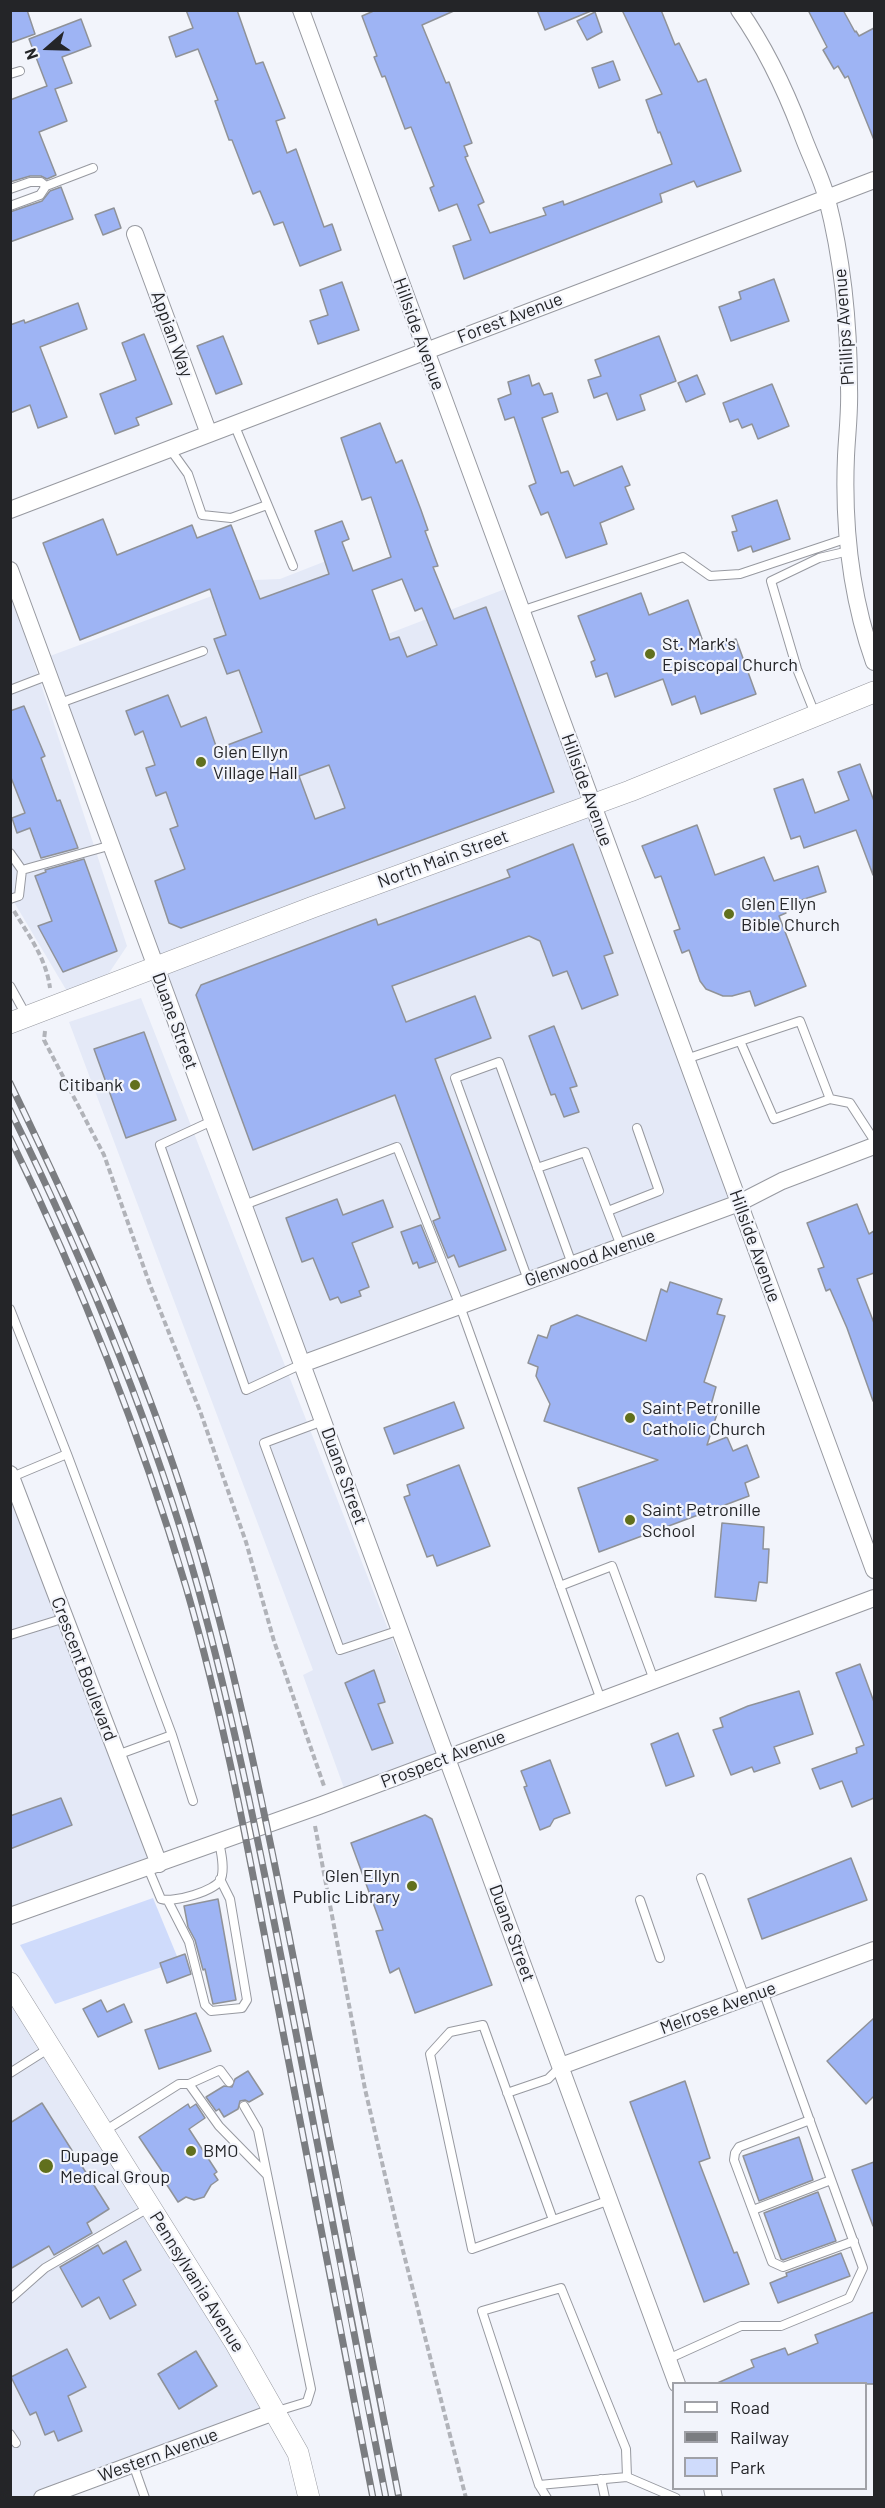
<!DOCTYPE html>
<html>
<head>
<meta charset="utf-8">
<style>
	body { margin:0 }
	#map { position:relative; width:885px; height:2508px; overflow:hidden; background:#f2f4fb; font-family:Barlow,sans-serif }
	canvas { display:block }
	.frame { position:absolute; inset:0; border:12px solid #242528; pointer-events:none }
	.legend { position:absolute; left:672px; top:2382px; width:195px; height:108px; box-sizing:border-box; background:#f2f4fb; border:2px solid #a0a1a7; margin:0; padding:8px 10px; list-style:none; font-size:18px; color:#242528 }
	.legend li { display:flex; align-items:center; gap:12px; height:30px }
	.legend b { width:30px; border:2px solid #a0a1a7 }
	.north { position:absolute; left:18px; top:18px; width:60px; height:60px; -webkit-text-stroke:4px #f2f4fb; paint-order:stroke; rotate:250deg; font-size:16px; font-weight:700; line-height:24px; text-align:center; color:#242528 }
	.north::after { content:''; display:block; margin:auto; width:21px; height:27px; background:#242528; clip-path:polygon(50% 0,100% 100%,50% 72%,0 100%) }
</style>
</head>
<body>
<div id="map">
<canvas width="885" height="2508"></canvas>
<div class="frame"></div>
<ul class="legend">
<li><b style="height:8px;background:#fff"></b>Road</li>
<li><b style="height:8px;background:#7b7d81"></b>Railway</li>
<li><b style="height:16px;background:#cfdbfb"></b>Park</li>
</ul>
<div class="north">N</div>
</div>
<script>
const ctx = document.querySelector('canvas').getContext('2d');
ctx.lineJoin = 'round';
function paint(path, color) { ctx.fillStyle = color; ctx.fill(path, 'evenodd'); }
function trace(path, color, width, dash) { ctx.strokeStyle = color; ctx.lineWidth = width; ctx.lineCap = dash ? 'butt' : 'round'; ctx.setLineDash(dash || []); ctx.stroke(path); }
function label(font, color, halo, rows, align = 'center') {
  ctx.font = font + ' Barlow,sans-serif'; ctx.lineWidth = 4.5; ctx.setLineDash([]); ctx.textBaseline = 'middle'; ctx.strokeStyle = halo; ctx.fillStyle = color; for (const [text, x, y, turn = 0] of rows) {
    ctx.save(); ctx.translate(x, y); ctx.rotate((+turn || 0) * Math.PI / 180); ctx.textAlign = isNaN(turn) ? turn : align; if (halo) ctx.strokeText(text, 0, 0); ctx.fillText(text, 0, 0); ctx.restore();
  }
}
const built = new Path2D(`
	M326,561L359,645L505,589L585,801L161,957L50,656L255,580L280,579Z
	M10,590L127,946L109,973L68,993L11,897Z
	M588,812L732,1200L306,1357L163,969Z
	M141,998L437,1754L344,1788L303,1675L313,1670L69,1022Z
	M10,1492L149,1859L10,1908Z
	M10,1997L266,2409L27,2498L10,2497Z`);
const green = new Path2D(`
	M153,1898L179,1961L55,2004L20,1945Z`);
const building = new Path2D(`
	M10,10H27L35,34L10,43Z
	M186,10H237L256,64L263,62L285,118L276,121L287,153L296,149L324,227L332,224L341,250L300,266L283,222L274,225L260,191L253,194L232,140H229L215,101L218,100L198,49L176,57L169,37L193,28Z
	M376,10H456L422,25L446,83L449,82L472,143L464,146L468,156L465,157L484,202L478,205L490,233L546,215L543,208L563,201L564,205L672,164L660,132L658,133L646,100L662,94L622,10H661L675,45L679,43L698,82L706,79L741,171L697,187L694,181L660,194L662,202L464,279L453,246L471,240L457,204L439,211L430,188L434,186L411,127L405,129L385,76L382,77L374,57L377,56L362,16Z
	M537,10H591V11L545,30Z
	M808,10H843L855,32L856,31L859,36L874,28V140L848,76L845,78L838,66L834,69L823,50L827,47Z
	M595,12L602,32L587,40L577,21Z
	M81,19L91,46L62,57L72,83L55,89L67,121L39,132L56,175L47,179L41,176H30L10,182V100L47,86L29,39Z
	M613,61L620,80L599,88L592,68Z
	M61,187L73,219L10,242V212L42,201L50,191Z
	M114,208L121,228L103,235L95,215Z
	M774,279L789,321L731,341L719,307L741,299L739,292Z
	M342,282L359,330L318,344L310,321L328,315L320,290Z
	M78,303L87,329L40,347L67,417L38,428L30,405L10,413V325L24,320L25,323Z
	M144,334L172,404L136,418L139,425L115,434L100,394L136,380L122,343Z
	M223,336L242,384L216,394L197,346Z
	M659,336L676,381L640,395L645,410L617,420L607,393L594,398L588,380L601,376L595,360Z
	M529,375L532,386L539,383L544,395L552,393L558,412L542,418L561,473L568,471L574,486L622,466L630,485L625,487L634,509L600,523L607,544L566,558L548,512L541,515L529,486L536,483L514,417L505,420L498,399L511,394L508,382Z
	M697,375L705,394L686,402L678,383Z
	M772,384L789,426L758,439L752,424L742,428L738,419L730,422L723,403Z
	M380,423L396,463L402,460L421,510L428,530L425,531L438,566L433,567L454,619L486,607L554,792L181,928L169,923L155,881L185,869L170,829L178,826L166,792L156,796L146,768L155,765L143,731L135,735L126,711L168,695L181,727L206,717L217,749L262,732L239,670L227,674L214,639L226,635L210,589L80,640L43,543L103,519L117,555L192,525L197,538L231,525L260,599L329,574L315,531L342,521L349,539L342,542L353,571L391,557L371,497L362,500L341,438ZM402,579L415,611L422,608L437,645L407,657L399,637L390,640L372,590ZM329,765L345,808L315,819L299,776Z
	M777,500L790,539L753,552L751,546L738,551L732,532L737,531L732,516Z
	M641,593L649,615L688,600L706,650L736,639L756,694L701,714L695,696L672,705L663,679L615,697L607,673L596,677L591,662L595,660L578,616Z
	M24,706L45,756L41,758L57,801L60,800L78,848L41,858L30,828L17,833L12,818L25,813L10,775V711Z
	M860,764L874,801L873,875L856,830L804,848L800,836L791,839L774,789L803,779L815,813L849,800L838,772Z
	M697,825L715,875L764,857L774,881L818,866L826,892L783,906L786,913L779,916L806,986L755,1006L750,991L732,996H723L706,989L700,981L689,950L682,953L674,931L680,929L661,876L655,878L642,846Z
	M573,844L613,953L604,956L618,995L582,1009L567,971L553,976L540,941L529,936L392,986L406,1022L475,996L491,1038L435,1059L506,1250L459,1267L454,1255L448,1258L433,1221L440,1218L395,1095L253,1150L196,995L201,985L376,919L378,925L510,877L507,870Z
	M84,859L117,951L63,972L38,926L52,921L35,876L46,872L45,870Z
	M554,1026L577,1086L570,1088L579,1112L564,1117L555,1094L551,1095L529,1036Z
	M144,1032L176,1120L126,1138L94,1049Z
	M337,1199L343,1215L383,1200L393,1227L352,1243L369,1287L359,1291L361,1296L341,1303L338,1297L330,1300L313,1258L302,1262L286,1218Z
	M857,1204L869,1234L874,1231V1273L857,1279L874,1323V1400L873,1401L847,1328L830,1289L826,1291L818,1269L824,1267L807,1223Z
	M421,1225L436,1262L419,1268L417,1262L413,1264L401,1232Z
	M670,1282L722,1299L717,1314L725,1316L704,1382L716,1387L709,1412L717,1414L707,1445L727,1437L733,1451L747,1445L759,1477L745,1483L749,1496L599,1552L578,1488L658,1460L544,1421L550,1404L536,1376L538,1367L528,1363L538,1335L547,1338L551,1326L577,1315L646,1341L661,1289L667,1292Z
	M454,1402L464,1428L394,1454L384,1428Z
	M459,1465L490,1546L437,1566L433,1555L427,1557L404,1497L410,1495L407,1485Z
	M722,1523L764,1527L763,1549H769L767,1583L759,1582L756,1601L715,1597Z
	M860,1664L874,1702V1798L852,1807L842,1781L820,1789L812,1769L857,1753L856,1748L864,1745L836,1673Z
	M374,1670L385,1702L378,1704L393,1743L372,1750L345,1683Z
	M799,1691L813,1734L774,1747L780,1763L754,1772L752,1767L731,1775L713,1730L723,1727L720,1718L748,1706Z
	M678,1733L694,1776L666,1786L651,1744Z
	M550,1760L570,1813L554,1819L550,1826L540,1830L524,1787L527,1786L521,1771Z
	M61,1798L72,1825L10,1849V1816Z
	M425,1815L432,1819L492,1985L415,2013L399,1968L390,1973L376,1931L383,1930L351,1843Z
	M851,1858L867,1900L762,1939L748,1899Z
	M218,1899L236,2000L213,2004L205,1969L203,1970L195,1940L188,1927L184,1906Z
	M185,1954L191,1974L167,1983L160,1963Z
	M101,2000L107,2012L124,2004L132,2022L98,2037L83,2009Z
	M196,2013L211,2051L159,2069L145,2030Z
	M874,2018V2096L866,2104L827,2061Z
	M248,2071L263,2094L249,2102L245,2100L240,2101L238,2109L224,2117L219,2109L216,2111L206,2097L224,2086L232,2087L235,2079Z
	M685,2081L710,2158L699,2162L734,2253L737,2252L749,2284L704,2302L630,2102Z
	M42,2103L109,2209L87,2223L92,2233L54,2255L49,2246L10,2269V2123Z
	M188,2104L190,2108L196,2104L205,2118L189,2129L217,2172L214,2174L218,2180L211,2185L204,2197L194,2200L186,2197L178,2202L167,2185L170,2183L139,2137Z
	M799,2137L813,2180L759,2201L743,2156Z
	M874,2162V2226H873L852,2170Z
	M818,2192L836,2241L783,2260L781,2259L764,2213Z
	M126,2241L141,2270L123,2280L136,2305L110,2319L99,2297L82,2307L60,2267L98,2245L103,2254Z
	M841,2253L850,2276L778,2303L770,2283L787,2276L786,2273Z
	M874,2312V2384H715L754,2367L751,2360L785,2348L788,2355L818,2343L815,2335Z
	M67,2349L86,2387L68,2396L82,2431L58,2441L54,2431L45,2435L36,2412L30,2415L11,2377Z
	M196,2351L217,2386L179,2409L158,2374Z`);
const path = new Path2D(`
	M14,911C29,936 46,958 50,988
	M45,1031L44,1040L104,1155L150,1285L200,1411L246,1542L274,1641L324,1786
	M315,1826L365,2089L397,2227L466,2498`);
const service = new Path2D(`
	M10,74L20,71
	M46,186L93,168
	M10,189L30,182H41L46,186L40,195L10,206
	M234,424L293,566
	M170,449L188,474L202,515L231,518L267,505
	M521,611L683,557L710,576L740,574L848,538
	M10,690L49,675
	M60,703L203,651
	M815,714L797,669L771,581L819,558L849,551
	M10,853L22,870L19,896L10,899
	M22,870L112,845
	M10,986L26,1015
	M740,1041L774,1119L830,1099L850,1103L874,1140
	M686,1059L800,1021L830,1099
	M212,1121L160,1145L246,1390L302,1364
	M537,1168L585,1152L621,1246
	M244,1205L397,1147L460,1306L601,1700
	M608,1211L659,1191L637,1128
	M528,1280L455,1078L499,1062L572,1264
	M10,1309L67,1454
	M323,1421L264,1443L340,1650L400,1630
	M12,1477L67,1454L172,1735
	M560,1586L612,1566L654,1680
	M10,1635L65,1618
	M117,1755L172,1735L193,1801
	M148,1868L161,1899C173,1903 216,1891 221,1879C225,1868 221,1852 219,1842
	M701,1878L745,1998
	M640,1900L660,1958
	M168,1901L189,1942L205,2005L211,2011L242,2008L247,2000L230,1899L220,1879
	M10,2073L51,2047
	M189,2084L219,2126L267,2175
	M507,2093L548,2079L561,2066
	M244,2106L258,2130L311,2389L307,2402L274,2412
	M810,2120L739,2147L735,2153L734,2160L772,2262L783,2267L854,2241
	M103,2132L179,2084H189L220,2070L229,2082
	M753,2210L831,2180
	M553,2220L483,2025L450,2032L430,2054L472,2249L610,2200
	M10,2299L45,2268L150,2207
	M668,2359L741,2326H781L849,2298L863,2268L763,1991
	M10,2434L16,2443
	M133,2464L145,2498
	M601,2479L605,2498
	M539,2485L627,2477L676,2498
	M547,2498L539,2485L482,2311L561,2288L626,2449L627,2477`);
const minor = new Path2D(`
	M301,10L874,1570
	M739,10C765,47 785,89 801,131C809,154 821,176 827,199C843,261 849,325 849,388C850,411 847,434 846,456C843,526 851,597 874,662
	M135,234L209,434
	M10,510L874,180
	M10,570L677,2384
	M302,1364L739,1203L782,1181L874,1146
	M10,1474L159,1864
	M10,1916L319,1806L874,1598
	M561,2066L874,1950
	M712,2488L714,2498
	M42,2498L274,2412`);
const tertiary = new Path2D(`
	M10,1023L313,907L630,791L874,692
	M10,1983L236,2344L298,2453L309,2498`);
const rail = new Path2D(`
	M10,1083C79,1226 144,1367 191,1520C239,1676 269,1836 301,1996C334,2163 367,2330 399,2498
	M10,1110C86,1264 152,1423 198,1588C238,1733 266,1880 295,2028C325,2184 355,2341 386,2498
	M10,1138C81,1283 140,1433 186,1587C225,1721 250,1859 276,1996C308,2163 341,2330 373,2498`);
const markers = [
	[650,654,6,"#61701d"],
	[201,762,6,"#61701d"],
	[729,914,6,"#61701d"],
	[135,1085,6,"#61701d"],
	[630,1418,6,"#61701d"],
	[630,1520,6,"#61701d"],
	[412,1886,6,"#61701d"],
	[191,2151,6,"#61701d"],
	[46,2166,8,"#61701d"]
];
const streetNames = [
	["Forest Avenue",510,318,-21],
	["Phillips Avenue",844,327,-94],
	["Appian Way",172,334,70],
	["Hillside Avenue",419,334,70],
	["Hillside Avenue",587,790,70],
	["North Main Street",443,859,-20],
	["Duane Street",175,1021,70],
	["Hillside Avenue",755,1246,70],
	["Glenwood Avenue",590,1258,-20],
	["Duane Street",344,1476,70],
	["Crescent Boulevard",84,1669,69],
	["Prospect Avenue",443,1759,-21],
	["Duane Street",512,1933,70],
	["Melrose Avenue",718,2008,-20],
	["Pennsylvania Avenue",197,2282,58],
	["Western Avenue",158,2455,-20]
];
const poiNames = [
	["St. Mark's",662,644],
	["Episcopal Church",662,665],
	["Glen Ellyn",213,752],
	["Village Hall",213,773],
	["Glen Ellyn",741,904],
	["Bible Church",741,925],
	["Citibank",123,1085,"right"],
	["Saint Petronille",642,1408],
	["Catholic Church",642,1429],
	["Saint Petronille",642,1510],
	["School",642,1531],
	["Glen Ellyn",400,1876,"right"],
	["Public Library",400,1897,"right"],
	["BMO",203,2151],
	["Dupage",60,2156],
	["Medical Group",60,2177]
];
paint(built, '#e4e9f7');
paint(green, '#cfdbfb');
paint(building, '#9eb4f4');
trace(building, '#8f9298', 1.5);
trace(service, '#9799a0', 10);
trace(minor, '#9799a0', 18);
trace(tertiary, '#9799a0', 22);
trace(path, '#b1b3b9', 4, [6, 3]);
trace(service, '#fff', 8);
trace(minor, '#fff', 16);
trace(tertiary, '#fff', 21);
trace(rail, '#7b7d81', 7);
trace(rail, '#f2f4fb', 4.5, [14]);
for (const [x, y, r, color] of markers) { const dot = new Path2D(); dot.arc(x, y, r, 0, 2 * Math.PI); ctx.fillStyle = color; ctx.fill(dot); trace(dot, '#f2f4fb', 2); }
label('18px', '#242528', '#f2f4fb', streetNames);
label('18px', '#242528', '#f2f4fb', poiNames, 'left');
</script>
</body>
</html>
